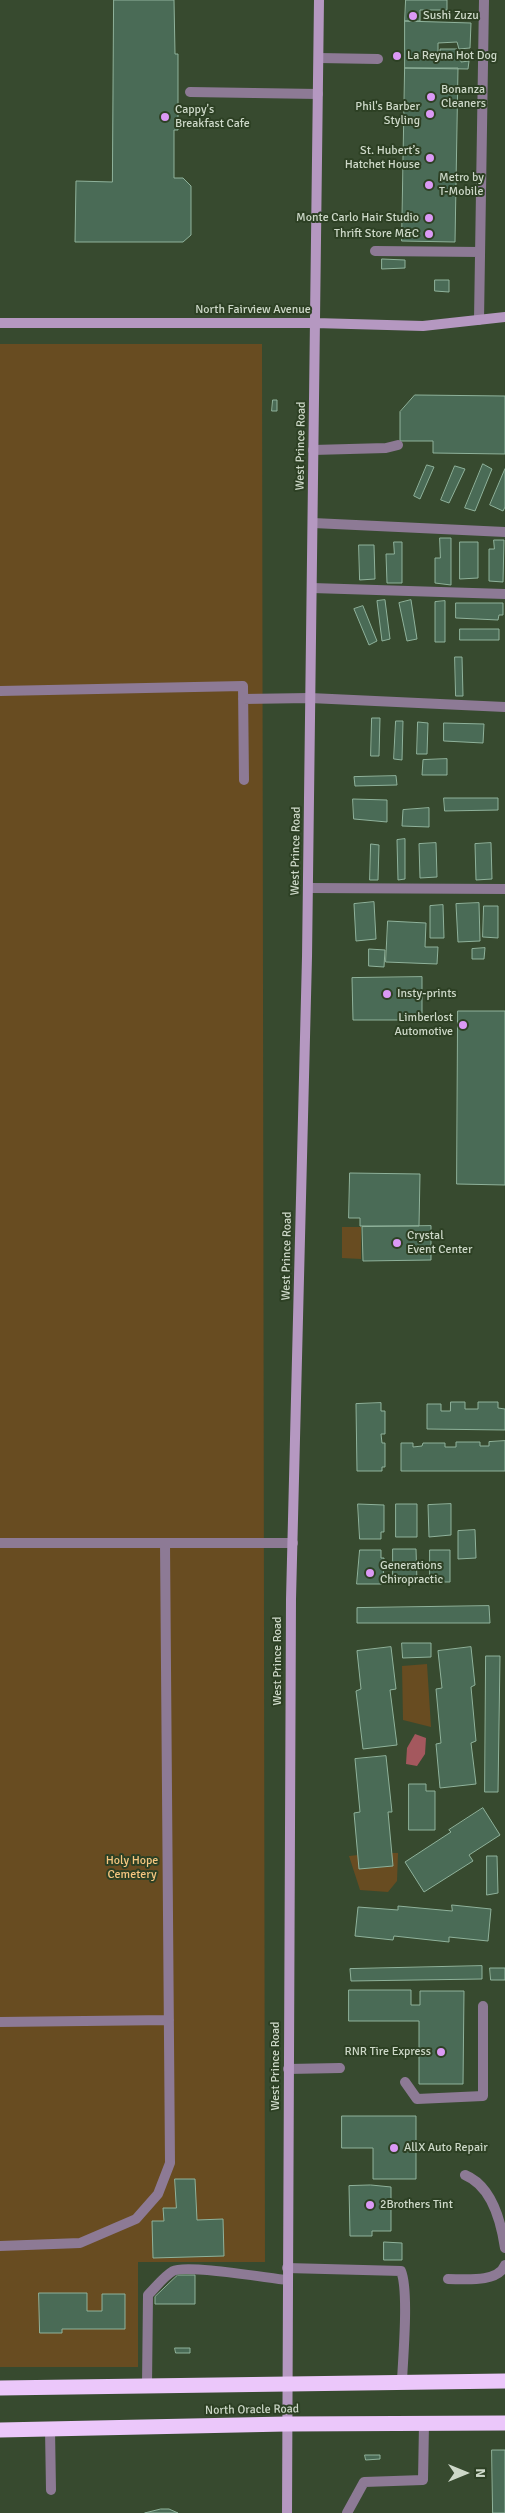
<!DOCTYPE html>
<html>
<head>
<meta charset="utf-8">
<style>
	body { margin:0 }
	#map { position:relative; width:505px; height:2513px; overflow:hidden; background:#374a2f; font-family:Signika,sans-serif }
	canvas { display:block }
	.north { position:absolute; left:440px; top:2448px; width:50px; height:50px; -webkit-text-stroke:4px #2d4024; paint-order:stroke; rotate:90deg; font-size:14px; font-weight:700; line-height:20px; text-align:center; color:#cdd8c8 }
	.north::after { content:''; display:block; margin:auto; width:18px; height:22px; background:#cdd8c8; clip-path:polygon(50% 0,100% 100%,50% 72%,0 100%) }
</style>
</head>
<body>
<div id="map">
<canvas width="505" height="2513"></canvas>
<div class="north">N</div>
</div>
<script>
const ctx = document.querySelector('canvas').getContext('2d');
ctx.lineJoin = 'round';
function paint(path, color) { ctx.fillStyle = color; ctx.fill(path, 'evenodd'); }
function trace(path, color, width, dash) { ctx.strokeStyle = color; ctx.lineWidth = width; ctx.lineCap = dash ? 'butt' : 'round'; ctx.setLineDash(dash || []); ctx.stroke(path); }
function label(font, color, halo, rows, align = 'center') {
  ctx.font = font + ' Signika,sans-serif'; ctx.lineWidth = 4; ctx.setLineDash([]); ctx.textBaseline = 'middle'; ctx.strokeStyle = halo; ctx.fillStyle = color; for (const [text, x, y, turn = 0] of rows) {
    ctx.save(); ctx.translate(x, y); ctx.rotate((+turn || 0) * Math.PI / 180); ctx.textAlign = isNaN(turn) ? turn : align; if (halo) ctx.strokeText(text, 0, 0); ctx.fillText(text, 0, 0); ctx.restore();
  }
}
const green = new Path2D(`
	M0,344H262L265,2262H138V2367H0Z
	M342,1227H361V1259L342,1258Z
	M427,1664L431,1727L403,1720L402,1666Z
	M391,1853H398L397,1881L388,1892L360,1890L349,1856L358,1855L360,1869L392,1866Z`);
const water = new Path2D(`
	M415,1734L426,1738L425,1754L417,1766L406,1764L407,1748Z`);
const building = new Path2D(`
	M114,0H174L175,54H178V130H174V178H183L191,186V235L183,242H75L76,181L112,182Z
	M406,0H447V10H420V21H405Z
	M405,21L471,23L470,48L459,49L457,42L438,43V56H440V49H457L456,57L461,56V62L469,61L468,69L405,68Z
	M405,68H458L455,242L402,241Z
	M382,259L405,260V268L382,269Z
	M435,280H449V292L435,291Z
	M415,395L505,396V454L433,453V441H400V412Z
	M273,400H277V411H272Z
	M483,464L492,469L475,511L465,508Z
	M427,465L434,467L420,499L414,496Z
	M455,466L465,469L449,503L441,500Z
	M505,469V507L503,511L490,505Z
	M440,538H451V585L435,583V558H440Z
	M494,540H504L503,582L489,581V549H494Z
	M394,542H402V583H387L386,554H394Z
	M460,542H478V578L460,579Z
	M359,545H374L375,579L360,580Z
	M385,600L390,639L382,641L377,601Z
	M411,600L417,639L407,641L399,603Z
	M445,601V642H435V602Z
	M456,603H503V615H499L498,620L456,618Z
	M363,606L377,641L369,645L354,609Z
	M460,629H499V640H460Z
	M455,657H462L463,696H456Z
	M372,718H380L379,756H371Z
	M396,721H403L402,760L394,759Z
	M418,722L428,723L427,754H417Z
	M444,723L484,724L483,743L444,741Z
	M447,759V775H422L423,760Z
	M396,776L397,785L355,786L354,777Z
	M444,798H498V810L445,811Z
	M353,799L387,800V822L354,819Z
	M429,808V827L402,826L403,810Z
	M405,839V879L398,880L397,840Z
	M436,843L437,877L420,878L419,844Z
	M491,843L492,879L476,880L475,844Z
	M371,844L379,845L378,880H370Z
	M374,902L376,939L356,941L354,904Z
	M479,903L480,941L458,942L456,904Z
	M443,905L444,938H430V906Z
	M484,906H498V938L483,937Z
	M388,921L426,923L425,947H438L437,964L386,962Z
	M485,948L484,959H472V949Z
	M369,949L385,950L384,967L369,966Z
	M422,977V1020H353L352,978Z
	M458,1011H505V1185L457,1184Z
	M350,1173L420,1174L419,1226H360V1218H349Z
	M431,1226V1260L363,1261L362,1227Z
	M451,1402H465V1409H478V1402H498V1408L505,1409V1430L427,1429V1404H441V1411H450Z
	M381,1403V1411H385V1434H381L382,1443H385V1467H382V1471H357L356,1404Z
	M505,1441V1471H401V1443H413V1447L422,1446L423,1443H445V1447H456V1442H480V1446H489V1442Z
	M358,1504L384,1505V1532H381V1539H360Z
	M396,1504H417V1537H396Z
	M451,1504V1535L429,1537L428,1505Z
	M475,1530L476,1558L458,1559V1531Z
	M393,1549H416L417,1582H393Z
	M360,1550H381V1558H384L383,1584H357Z
	M430,1550H450V1582H430Z
	M489,1606L490,1623H357V1608Z
	M402,1643H431V1657L403,1658Z
	M391,1647L396,1689L390,1690L397,1745L363,1749L356,1691L361,1689L357,1651Z
	M471,1647L475,1685L471,1687L476,1741L471,1743L476,1784L440,1788L436,1744L441,1743L436,1689L442,1688L438,1651Z
	M486,1656H500L498,1792H485Z
	M386,1756L392,1812H388L393,1866L359,1869L354,1813L360,1812L355,1759Z
	M409,1784H426V1791H435V1830H409Z
	M483,1808L500,1835L469,1855L473,1861L424,1892L405,1862L451,1832L449,1830Z
	M487,1856H497L498,1893L487,1895Z
	M452,1905L491,1909L488,1941L449,1937V1942L394,1936L393,1940L355,1936L358,1907L398,1910V1906L452,1911Z
	M482,1966V1979L351,1981L350,1969Z
	M490,1968H505V1980H491Z
	M349,1990H411V2005H420V1991H464L463,2084H419V2021H349Z
	M342,2116H416V2179H373V2148H342Z
	M175,2179H195L197,2220L223,2219L224,2256L153,2258L152,2221H164L163,2208H176Z
	M371,2185L391,2187V2231H372V2236H350L349,2186Z
	M384,2242L402,2243V2260H384Z
	M178,2275H195V2304H155V2297Z
	M39,2293H87V2311H102V2294H125V2329H62V2333H40Z
	M175,2348H190V2353H176Z
	M492,2450H505V2513H493Z
	M365,2455H380V2459L366,2460Z
	M161,2509H169L178,2513H145Z`);
const lane = new Path2D(`
	M319,58L378,59
	M190,92L318,94
	M375,251L480,252
	M479,320L484,0
	M313,450L386,448L398,445
	M313,523L505,532
	M312,588L505,594
	M0,691L243,686L244,780
	M243,699L310,698L505,707
	M308,888L505,889
	M0,1543H165L170,2163L158,2194L136,2219L80,2243L0,2246
	M165,1543H293
	M0,2022L169,2020
	M288,2069L340,2068
	M405,2082L417,2099L483,2096V2006
	M465,2175C492,2186 501,2221 505,2248
	M287,2268L401,2271C409,2291 403,2357 402,2381
	M448,2279C464,2279 498,2283 505,2265
	M147,2385L148,2295C155,2288 164,2276 173,2271C186,2264 267,2278 287,2280
	M50,2429L51,2490
	M347,2513L364,2482L423,2480L424,2424`);
const secondary = new Path2D(`
	M0,323H315L423,326L505,317
	M287,2513L291,1599L307,957L319,0`);
const highway = new Path2D(`
	M0,2388L505,2381
	M0,2430L286,2424L505,2423`);
const markers = [
	[413,16,5,"#db99f5"],
	[397,56,5,"#db99f5"],
	[431,97,5,"#db99f5"],
	[430,114,5,"#db99f5"],
	[165,117,5,"#db99f5"],
	[430,158,5,"#db99f5"],
	[429,185,5,"#db99f5"],
	[429,218,5,"#db99f5"],
	[429,234,5,"#db99f5"],
	[387,994,5,"#db99f5"],
	[463,1025,5,"#db99f5"],
	[397,1243,5,"#db99f5"],
	[370,1573,5,"#db99f5"],
	[441,2052,5,"#db99f5"],
	[394,2148,5,"#db99f5"],
	[370,2205,5,"#db99f5"]
];
const poiNames = [
	["Sushi Zuzu",423,16],
	["La Reyna Hot Dog",407,56],
	["Bonanza",441,90],
	["Cleaners",441,104],
	["Phil's Barber",420,107,"right"],
	["Styling",420,121,"right"],
	["Cappy's",175,110],
	["Breakfast Cafe",175,124],
	["St. Hubert’s",420,151,"right"],
	["Hatchet House",420,165,"right"],
	["Metro by",439,178],
	["T-Mobile",439,192],
	["Monte Carlo Hair Studio",419,218,"right"],
	["Thrift Store M&C",419,234,"right"],
	["Insty-prints",397,994],
	["Limberlost",453,1018,"right"],
	["Automotive",453,1032,"right"],
	["Crystal",407,1236],
	["Event Center",407,1250],
	["Generations",380,1566],
	["Chiropractic",380,1580],
	["RNR Tire Express",431,2052,"right"],
	["AllX Auto Repair",404,2148],
	["2Brothers Tint",380,2205]
];
const streetNames = [
	["North Fairview Avenue",253,310],
	["West Prince Road",301,446,-89],
	["West Prince Road",296,851,-89],
	["West Prince Road",287,1256,-89],
	["West Prince Road",278,1661,-90],
	["West Prince Road",276,2066,-90],
	["North Oracle Road",252,2410,-1]
];
const parkNames = [
	["Holy Hope",132,1861],
	["Cemetery",132,1875]
];
paint(green, '#684c21');
paint(water, '#a4585e');
paint(building, '#4a6b56');
trace(building, '#8fb29b', 1);
trace(lane, '#8d7a95', 10);
trace(secondary, '#b598c1', 10);
trace(highway, '#ebc7fa', 15);
for (const [x, y, r, color] of markers) { const dot = new Path2D(); dot.arc(x, y, r, 0, 2 * Math.PI); ctx.fillStyle = color; ctx.fill(dot); trace(dot, '#2d4024', 2); }
label('12px', '#cdd8c8', '#2d4024', poiNames, 'left');
label('12px', '#cdd8c8', '#2d4024', streetNames);
label('12px', '#f6c680', '#2d4024', parkNames);
</script>
</body>
</html>
